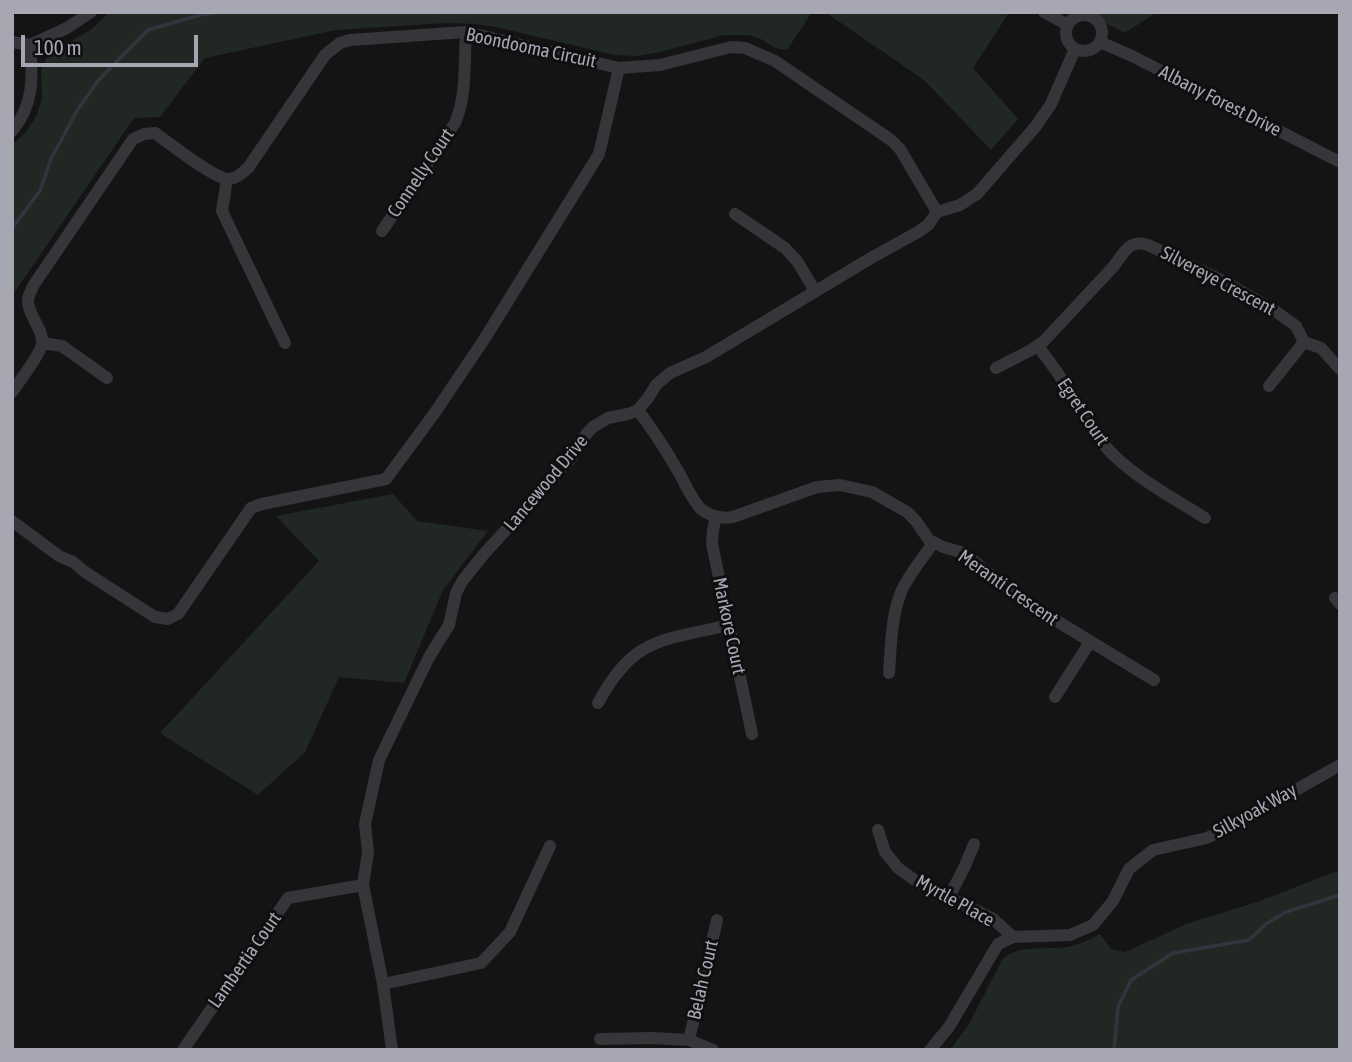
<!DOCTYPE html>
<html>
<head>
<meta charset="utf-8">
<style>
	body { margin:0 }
	#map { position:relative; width:1352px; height:1062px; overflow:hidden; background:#141415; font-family:"Asap Condensed",sans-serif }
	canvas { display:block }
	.frame { position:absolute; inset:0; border:14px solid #a7a7b4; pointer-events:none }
	.scale { position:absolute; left:21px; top:35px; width:177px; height:32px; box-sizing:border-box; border:4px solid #a7a7b4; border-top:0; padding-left:9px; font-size:21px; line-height:24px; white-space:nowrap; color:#a7a7b4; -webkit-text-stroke:5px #0f0f10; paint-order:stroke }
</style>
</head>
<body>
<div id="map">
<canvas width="1352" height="1062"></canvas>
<div class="frame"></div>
<div class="scale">100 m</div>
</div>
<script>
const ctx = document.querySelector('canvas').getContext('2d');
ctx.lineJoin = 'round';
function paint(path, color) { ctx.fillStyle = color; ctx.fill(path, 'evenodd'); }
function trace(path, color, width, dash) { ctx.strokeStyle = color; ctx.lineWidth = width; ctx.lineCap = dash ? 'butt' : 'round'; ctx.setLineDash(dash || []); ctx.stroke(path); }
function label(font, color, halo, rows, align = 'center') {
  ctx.font = font + ' "Asap Condensed",sans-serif'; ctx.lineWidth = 6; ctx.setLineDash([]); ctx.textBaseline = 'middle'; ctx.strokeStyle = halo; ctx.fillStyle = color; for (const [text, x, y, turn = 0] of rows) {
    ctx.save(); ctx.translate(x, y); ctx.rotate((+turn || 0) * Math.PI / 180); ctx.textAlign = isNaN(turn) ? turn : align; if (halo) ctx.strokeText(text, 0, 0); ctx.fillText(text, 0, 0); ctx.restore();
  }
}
const green = new Path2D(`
	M109,12H812L787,50L775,48L763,40L749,35H724L664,51L638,56L615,55L496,27L476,24L446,23L336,30L205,58L160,117L134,118L12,296V145L26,132L37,115L42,98L41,70L48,55L92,29Z
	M825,12H1004L1008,14L973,68L1018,119L991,150L924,80Z
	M1084,12H1157L1125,33Z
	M393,494L417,521L488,531L443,590L404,683L339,677L305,752L258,795L160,733L319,561L276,516Z
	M1340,870V1046L1333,1050H950L969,1024L1002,960C1016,944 1048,950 1068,947C1078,945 1090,939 1100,934L1111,949L1125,952L1189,923L1257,902Z`);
const stream = new Path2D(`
	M12,228L40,191L51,159L78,109L98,81L114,64L148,30L200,15L221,12
	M1114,1050L1118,1007L1131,980L1173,953L1249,940L1266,924L1286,912L1340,895`);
const minor = new Path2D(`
	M1044,12L1068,25
	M1066 33a18 18 0 1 1 36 0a18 18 0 1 1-36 0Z
	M12,42L30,45L67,28L91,12
	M1100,42L1132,56L1340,162
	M12,131C34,105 33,77 30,45
	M227,179L222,211L285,343
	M735,214L785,248L797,261L815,291
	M382,231L455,123C467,95 464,62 466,32
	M42,343L62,346L107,378
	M1038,346L1057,372L1105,446C1131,476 1172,497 1205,518
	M996,368L1031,350L1043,342L1114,266C1124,252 1130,239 1148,245L1223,281L1274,310L1296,326L1304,342L1321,348L1340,369
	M1269,386L1304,342
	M12,392C19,382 40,355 42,344C44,329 28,316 28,301C28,296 31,291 33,286L133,139L144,134L155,133C169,143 213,178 228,179C237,179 242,173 248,168L325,55L340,43L350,40L466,32L619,68L660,65L731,47L745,48L775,61L891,140L900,149L937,212
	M638,410C652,429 666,450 678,471C685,483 691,499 701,509C711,517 721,519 733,517L817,487L840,485L872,492L907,512L916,521L929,540L943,547L964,553L1004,586L1037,609L1154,680
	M716,517L713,530L712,544L752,734
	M12,521L59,556L73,562L85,572L155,617L168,619L178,614L251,508L262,504L386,479L436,411L485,338L599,154L619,68
	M1335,598L1340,604
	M889,673C891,646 891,615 902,590C910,573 923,558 933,543
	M1055,697L1090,642
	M598,703C634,636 662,641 729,625
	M878,830L885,852L898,868L916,881L993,919L1013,937
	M949,897L965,866L974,844
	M383,984L481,963L510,932L550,846
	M600,1039L652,1038L689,1040L713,1050
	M689,1040L717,920
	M183,1050L288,898L363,885
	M392,1050L383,984L363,885L368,852L365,824L379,760L429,657L449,625L456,593L463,580L484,554L572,457L587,433L593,427L608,418L628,414L638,410L648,398L656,385L670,373L706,357L871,258L918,232L928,225L937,212L960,205L977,194L1036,126L1051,104L1075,49
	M930,1050L949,1027L998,944L1013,937L1070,935L1093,925L1113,901L1129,869L1153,850L1207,838L1250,816L1340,765`);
const streetNames = [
	["Boondooma Circuit",531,48,12],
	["Albany Forest Drive",1220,101,27],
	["Connelly Court",421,173,-56],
	["Silvereye Crescent",1218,281,28],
	["Egret Court",1083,412,56],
	["Lancewood Drive",546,483,-50],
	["Meranti Crescent",1008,588,35],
	["Markore Court",729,626,78],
	["Silkyoak Way",1255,811,-29],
	["Myrtle Place",955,901,29],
	["Lambertia Court",245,960,-55],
	["Belah Court",703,980,-77]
];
paint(green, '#212824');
trace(stream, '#31353e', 3.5);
trace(minor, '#36353a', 12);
label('19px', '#a7a7b4', '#0f0f10', streetNames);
</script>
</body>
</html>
